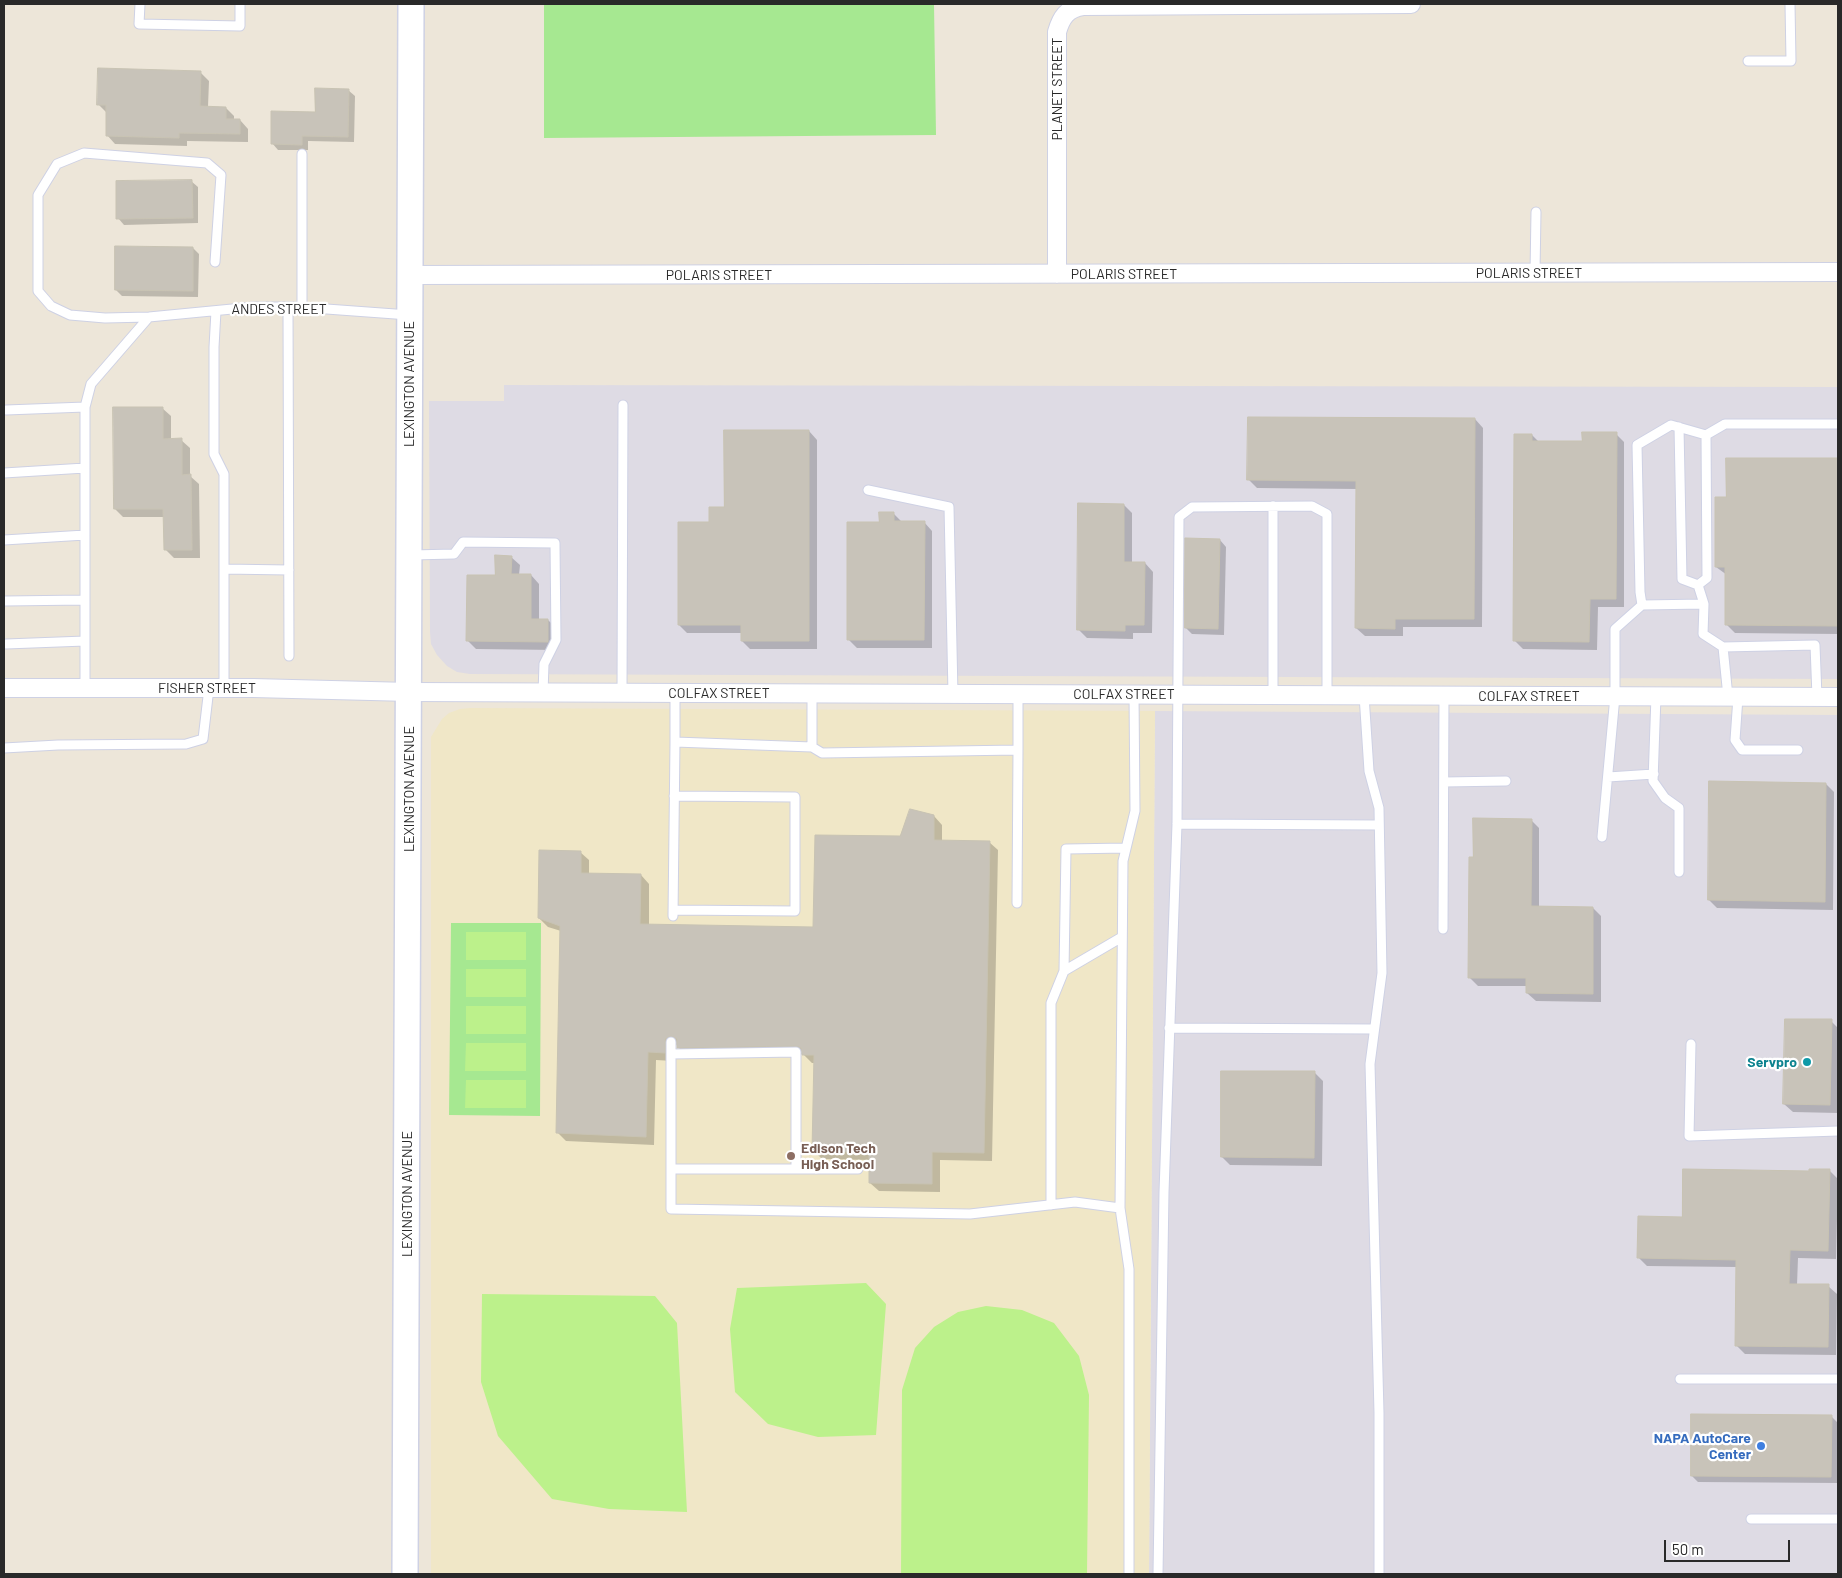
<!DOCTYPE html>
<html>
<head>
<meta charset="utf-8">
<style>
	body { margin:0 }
	#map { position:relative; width:1842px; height:1578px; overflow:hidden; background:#ede6d9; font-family:Barlow,sans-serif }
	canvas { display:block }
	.frame { position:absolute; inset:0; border:5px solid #292929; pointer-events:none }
	.scale { position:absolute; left:1664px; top:1540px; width:126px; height:22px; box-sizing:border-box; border:2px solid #292929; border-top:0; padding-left:6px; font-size:15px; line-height:18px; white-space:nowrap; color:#292929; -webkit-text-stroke:4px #fff; paint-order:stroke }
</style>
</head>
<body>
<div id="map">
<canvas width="1842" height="1578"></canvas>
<div class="frame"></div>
<div class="scale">50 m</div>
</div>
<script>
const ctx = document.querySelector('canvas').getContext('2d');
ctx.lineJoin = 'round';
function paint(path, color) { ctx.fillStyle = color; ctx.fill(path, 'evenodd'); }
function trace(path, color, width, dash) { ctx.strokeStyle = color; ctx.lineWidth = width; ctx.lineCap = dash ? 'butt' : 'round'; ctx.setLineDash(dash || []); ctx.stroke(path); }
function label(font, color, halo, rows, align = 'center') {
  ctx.font = font + ' Barlow,sans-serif'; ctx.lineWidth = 4.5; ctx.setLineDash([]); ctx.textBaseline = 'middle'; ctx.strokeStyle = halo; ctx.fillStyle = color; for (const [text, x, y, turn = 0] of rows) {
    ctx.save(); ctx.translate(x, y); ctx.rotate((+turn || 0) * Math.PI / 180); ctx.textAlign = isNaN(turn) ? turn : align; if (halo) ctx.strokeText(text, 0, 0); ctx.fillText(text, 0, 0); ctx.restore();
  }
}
const industrial = new Path2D(`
	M504,385L1838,387V679L470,674L457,672L447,666L437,655L431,644L430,632L429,401H504Z
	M1155,711L1838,715V1574H1149Z`);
const education = new Path2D(`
	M470,708L1155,711L1149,1574H431V737L442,719L449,713L460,709Z`);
const green = new Path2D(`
	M544,4H934L936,135L544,138Z
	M451,923H541L540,1116L449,1115Z`);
const pitch = new Path2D(`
	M466,932H526V960H466Z
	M466,969H526V997H466Z
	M466,1006H526V1034H466Z
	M466,1043H526V1071H465Z
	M466,1080H526V1108H465Z
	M866,1283L886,1304L876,1435L818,1437L768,1424L735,1392L730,1329L737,1288Z
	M482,1294L655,1296L677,1323L687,1512L609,1509L552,1499L498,1436L481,1382Z
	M986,1306L1022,1310L1054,1323L1079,1356L1089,1395L1087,1574H901L902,1390L915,1348L934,1327L958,1312Z`);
const shadow = new Path2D(`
	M200,72L209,81L208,107L226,108L234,116V120H240L248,129V142L187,141V146L115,144L107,135V113L98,104Z
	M348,90L355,96L354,142L308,141V150H278L272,143Z
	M191,181L198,187V223L124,225L118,218Z
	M193,248L199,254L198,297L122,296L116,290Z
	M162,408L171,416V440H181L190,448V476L199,484L200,558H174L165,549V517H123L115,509Z
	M1475,419L1483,428L1482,627H1403V636H1365L1356,628L1357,489L1257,488L1249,480Z
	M809,431L817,440V649H750L742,641V633H687L679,625L710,523Z
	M1616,434L1624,442V607H1598L1597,650L1523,649L1515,641L1532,435L1539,442L1584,443Z
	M1727,459L1838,460V634L1735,633L1727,625V575L1716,567L1727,498Z
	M1124,505L1132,513V563H1145L1153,572L1152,633H1133V639L1087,638L1078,629Z
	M893,513L902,522H924L932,531V648H857L848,639L880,524Z
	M1220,540L1226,547L1224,635L1192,634L1186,628Z
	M511,557L520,565L519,575H531L539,584V620H548L556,628V650L476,649L468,641L496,576Z
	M1826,784L1834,792L1833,910L1717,908L1709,900Z
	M911,810L934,816L942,825V841L989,842L998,850L992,1161L940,1160V1192L879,1191L870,1183V1160L822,1159L814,1151L815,1063H812L803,1054L687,1056L678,1047V1043L673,1050V1061L656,1060L654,1145L566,1141L558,1133L561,931L548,927L539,918L580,852L589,860V874L641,875L649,884V925L814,928L901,838Z
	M1531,820L1539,828V908H1593L1601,916V1002L1536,1001L1527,993V986H1478L1470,978L1474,858Z
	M1831,1021L1838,1028V1113L1793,1112L1784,1104Z
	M1314,1072L1323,1081L1322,1166L1230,1165L1222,1157Z
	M1829,1170L1838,1179L1836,1259L1798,1258L1797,1285L1828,1286L1837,1294L1836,1355L1745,1354L1736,1345L1737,1267L1647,1266L1638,1257L1683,1218L1810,1173Z
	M1831,1416L1837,1422V1483L1698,1482L1692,1476Z`);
const building = new Path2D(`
	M98,68L201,71L200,106L226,107V119H240V134L179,133V138L106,136V105H97Z
	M315,88L349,89L348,137L302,136V145L271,144V111L315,112Z
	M192,180L193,218L116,219V181Z
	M115,246L193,247V291L115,290Z
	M113,407H163V439L182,438V475L191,474L192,550H164L163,509H114Z
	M1248,417L1475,418L1474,619H1395V629L1355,628L1356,481L1247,480Z
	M724,430H809V641H741V625H678V522H709V507H724Z
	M1582,432H1617L1616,599H1590L1589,642L1513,641L1514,434H1532V441H1582Z
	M1726,458H1838V626L1725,625V567H1715V497H1726Z
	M1078,503L1124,504V562H1145L1144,625H1125V631L1077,630Z
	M879,512H894V521H925L924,640H847V522H879Z
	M1185,538L1220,539L1218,629L1185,628Z
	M495,555L512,556L511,574H531V619H548V642L466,641L467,575H495Z
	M1709,781L1826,783L1825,902L1708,900Z
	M910,809L934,815V840L990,841L984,1153L932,1152V1184L869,1183V1152L812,1151L814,1055H802L801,1048L796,1046L677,1048V1039L671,1036L665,1039V1053L648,1052L646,1137L556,1133L560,926L538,918L539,850L581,851V873L641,874L640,924L813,927L815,835L900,836Z
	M1473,818L1532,819L1531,906L1593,907V994L1526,993V978H1468L1469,857H1473Z
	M1785,1019H1832L1830,1105L1783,1104Z
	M1221,1071H1315L1314,1158L1221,1157Z
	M1683,1169L1809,1171V1169H1830L1828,1251L1790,1250L1789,1284H1829L1828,1347L1735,1346L1736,1260L1637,1258L1638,1216L1682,1217Z
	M1691,1414L1832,1415L1831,1477L1691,1476Z`);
const lane = new Path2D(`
	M140,4L139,24L240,26V4
	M1748,61H1791L1790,4
	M215,262L221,175L207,163L84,153L57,164L38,195V291L51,306L70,315L105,318L149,317L253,307H299L409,315
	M1535,273L1536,212
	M288,307L289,656
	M302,307V154
	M216,311L214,347V454L224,474V688
	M6,410L85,407
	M1679,427L1682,579L1698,585L1704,604L1703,634L1723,647L1728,697
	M4,473L85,468
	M868,490L949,507L953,694
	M1273,506V695
	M4,540L85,535
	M412,555L454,554L463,542L555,543L556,640L544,664L543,693
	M224,569L289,570
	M1698,585L1707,578L1706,435
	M5,601L85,600
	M1642,605L1640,592L1637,445L1671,425L1706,435L1725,424H1838
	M6,644L85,641
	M1723,647L1815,645L1817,697
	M85,687V407L91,384L149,317
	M622,693L623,405
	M675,693V742L812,747L822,753L1018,750V694
	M812,693V747
	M1364,695L1369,771L1379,808L1382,973L1370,1064L1379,1413V1574
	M1656,696L1653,781L1665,798L1679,808V872
	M1738,697L1735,740L1742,750H1798
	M4,748L58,745L186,744L203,739L209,688
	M1608,777L1654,774
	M1444,782L1506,781
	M1177,824L1379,825
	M1602,837L1615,696V629L1642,605L1704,604
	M1017,903L1018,750
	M673,910L795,911V797L674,796
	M673,916L675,742
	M1443,929L1444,695
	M1122,937L1064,971L1066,849L1126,848
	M1169,1028L1374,1029
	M671,1042V1209L970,1214L1075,1202L1120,1208
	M1691,1044L1689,1136L1838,1131
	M671,1054L796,1052V1169
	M671,1169H858
	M1051,1205V1003L1064,971
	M1680,1379H1838
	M1751,1519H1838
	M1129,1574V1269L1120,1208L1123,861L1135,811L1134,694
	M1158,1574L1164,1192L1177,824L1179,517L1192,507L1312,506L1327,514V695`);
const street = new Path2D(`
	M1057,274V32C1061,18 1067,8 1083,6L1411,4
	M410,275L1838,272
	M4,688H253L410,692L1838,697`);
const secondary = new Path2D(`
	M405,1574L411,4`);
const markers = [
	[1807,1062,5,"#0f9aa8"],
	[791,1156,5,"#8d6e63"],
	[1761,1446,5,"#3f7fe0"]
];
const streetNames = [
	["PLANET STREET",1057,89,-90],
	["POLARIS STREET",1529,273],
	["POLARIS STREET",1124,274],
	["POLARIS STREET",719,275],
	["ANDES STREET",279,309],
	["LEXINGTON AVENUE",409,384,-90],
	["FISHER STREET",207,688],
	["COLFAX STREET",719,693],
	["COLFAX STREET",1124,694],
	["COLFAX STREET",1529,696],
	["LEXINGTON AVENUE",409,789,-90],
	["LEXINGTON AVENUE",407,1194,-90]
];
const cultureNames = [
	["Servpro",1797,1062]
];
const educationNames = [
	["Edison Tech",801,1148],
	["High School",801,1164]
];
const shopNames = [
	["NAPA AutoCare",1751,1438],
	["Center",1751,1454]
];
paint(industrial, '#dedbe4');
paint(education, '#f0e7c7');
paint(green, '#a6e891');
paint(pitch, '#bcf18b');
paint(shadow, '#0003');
paint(building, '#c8c3b9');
trace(building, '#c8c3b3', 1);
trace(lane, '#ced1e4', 11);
trace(street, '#ced1e4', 20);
trace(secondary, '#ced1e4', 28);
trace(lane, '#fff', 9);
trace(street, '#fff', 18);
trace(secondary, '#fff', 25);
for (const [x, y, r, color] of markers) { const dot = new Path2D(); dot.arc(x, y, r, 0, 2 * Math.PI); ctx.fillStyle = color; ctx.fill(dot); trace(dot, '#fff', 2); }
label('14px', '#292929', '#fff', streetNames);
label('bold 14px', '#0d838f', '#fff', cultureNames, 'right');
label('bold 14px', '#785e54', '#fff', educationNames, 'left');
label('bold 14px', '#366cbe', '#fff', shopNames, 'right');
</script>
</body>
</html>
